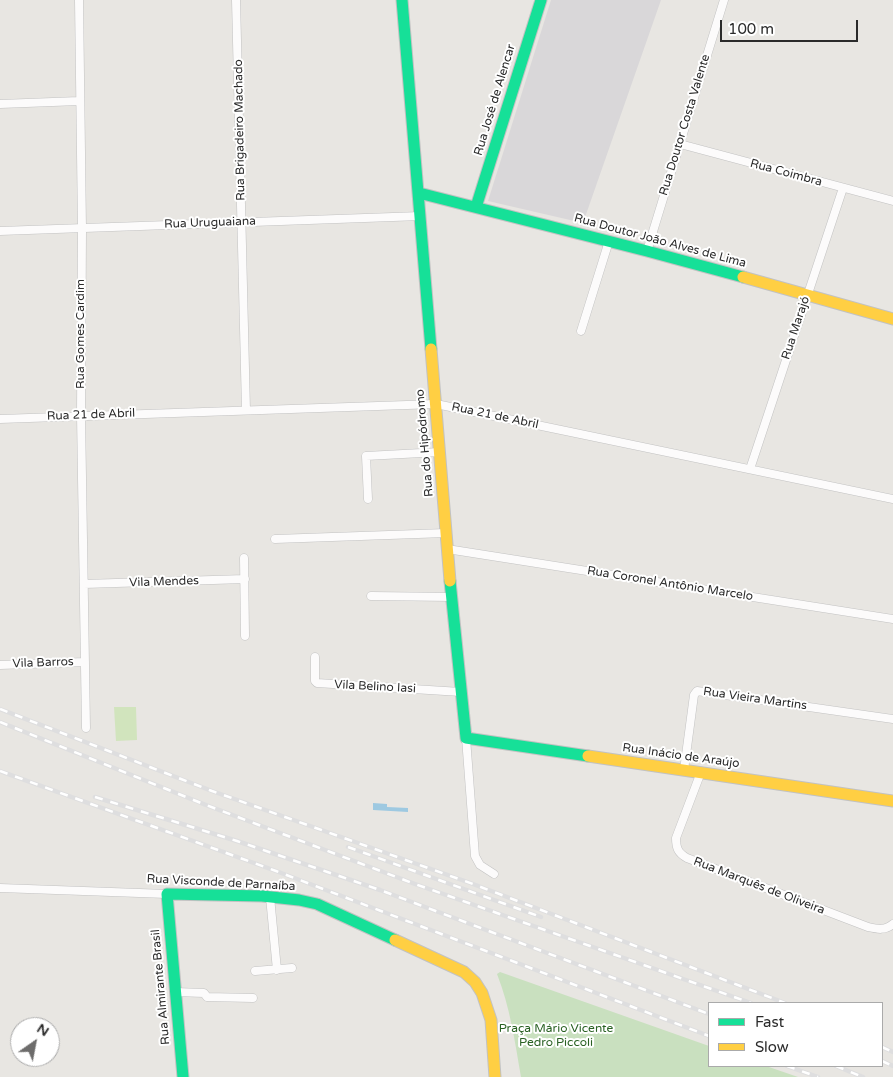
<!DOCTYPE html>
<html>
<head>
<meta charset="utf-8">
<style>
	body { margin:0 }
	#map { position:relative; width:893px; height:1077px; overflow:hidden; background:#e8e6e2; font-family:"Varela Round",sans-serif }
	canvas { display:block }
	.legend { position:absolute; left:708px; top:1002px; width:175px; height:65px; box-sizing:border-box; background:#fff; border:1px solid #aaa; margin:0; padding:6px 9px; list-style:none; font-size:15px; color:#2b2b2b }
	.legend li { display:flex; align-items:center; gap:10px; height:25px }
	.legend b { width:25px; border:1px solid #aaa }
	.north { position:absolute; left:10px; top:1017px; width:50px; height:50px; box-sizing:border-box; background:#fff; border:1px solid #aaa; border-radius:50%; rotate:33deg; font-size:14px; font-weight:700; line-height:20px; text-align:center; color:#2b2b2b }
	.north::after { content:''; display:block; margin:auto; width:18px; height:22px; background:#6d6c6b; clip-path:polygon(50% 0,100% 100%,50% 72%,0 100%) }
	.scale { position:absolute; left:720px; top:20px; width:138px; height:22px; box-sizing:border-box; border:2px solid #2b2b2b; border-top:0; padding-left:6px; font-size:15px; line-height:18px; white-space:nowrap; color:#2b2b2b; -webkit-text-stroke:4px #fff; paint-order:stroke }
</style>
</head>
<body>
<div id="map">
<canvas width="893" height="1077"></canvas>
<ul class="legend">
<li><b style="height:6px;background:#16e098"></b>Fast</li>
<li><b style="height:6px;background:#ffcf43"></b>Slow</li>
</ul>
<div class="north">N</div>
<div class="scale">100 m</div>
</div>
<script>
const ctx = document.querySelector('canvas').getContext('2d');
ctx.lineJoin = 'round';
function paint(path, color) { ctx.fillStyle = color; ctx.fill(path, 'evenodd'); }
function trace(path, color, width, dash) { ctx.strokeStyle = color; ctx.lineWidth = width; ctx.lineCap = dash ? 'butt' : 'round'; ctx.setLineDash(dash || []); ctx.stroke(path); }
function label(font, color, halo, rows, align = 'center') {
  ctx.font = font + ' "Varela Round",sans-serif'; ctx.lineWidth = 4; ctx.setLineDash([]); ctx.textBaseline = 'middle'; ctx.strokeStyle = halo; ctx.fillStyle = color; for (const [text, x, y, turn = 0] of rows) {
    ctx.save(); ctx.translate(x, y); ctx.rotate((+turn || 0) * Math.PI / 180); ctx.textAlign = isNaN(turn) ? turn : align; if (halo) ctx.strokeText(text, 0, 0); ctx.fillText(text, 0, 0); ctx.restore();
  }
}
const industrial = new Path2D(`
	M551,0H661L583,223L488,201Z`);
const green = new Path2D(`
	M500,972L709,1046V1066H766L798,1077H521C515,1042 510,1007 497,974Z`);
const pitch = new Path2D(`
	M114,707H136L137,740L116,741Z`);
const water = new Path2D(`
	M373,803L387,804V807L408,808V812L373,810Z`);
const street = new Path2D(`
	M79,0L82,229L81,415L86,728
	M236,0L246,410
	M0,104L79,101
	M680,144L893,201
	M0,231L421,216
	M647,251L724,0
	M581,331L609,241
	M0,419L436,404L893,499
	M750,469L843,188
	M368,499L366,456L440,452
	M275,539L446,533
	M447,549L893,619
	M244,558L245,636
	M84,584L245,579
	M371,596L452,597
	M315,657V681L317,683L461,692
	M0,665L85,662
	M466,738L475,856L480,865L494,874
	M684,770L694,695L697,691L893,719
	M701,772L676,838C676,848 678,853 687,858L868,927C877,929 885,931 893,924
	M0,888L167,894
	M270,897L277,970
	M255,971L292,968
	M175,992L204,993L207,997L253,998`);
const fast = new Path2D(`
	M402,0L431,349
	M419,193L647,251L743,277
	M476,207L541,0
	M450,581L466,738L588,756
	M183,1077L167,894L262,896L299,900L317,904L395,940`);
const slow = new Path2D(`
	M743,277L893,319
	M431,349L450,581
	M588,756L893,801
	M395,940L464,972L475,982L482,993L491,1020L495,1077`);
const rail = new Path2D(`
	M0,709L212,791L473,884L785,1003
	M0,722L206,805L415,884L751,1003
	M0,771L276,871L709,1036
	M95,797L237,841L380,890L709,1014
	M348,847L541,917
	M882,1047L893,1052
	M882,1061L893,1066
	M787,1066L818,1077
	M836,1066L863,1077`);
const streetNames = [
	["Rua José de Alencar",495,100,-73],
	["Rua Doutor Costa Valente",685,125,-73],
	["Rua Brigadeiro Machado",240,130,-91],
	["Rua Coimbra",786,173,15],
	["Rua Uruguaiana",210,223,-2],
	["Rua Doutor João Alves de Lima",660,241,15],
	["Rua Marajó",796,328,-72],
	["Rua Gomes Cardim",81,334,-90],
	["Rua 21 de Abril",91,415,-2],
	["Rua 21 de Abril",495,416,12],
	["Rua do Hipódromo",425,443,-95],
	["Vila Mendes",164,582,-2],
	["Rua Coronel Antônio Marcelo",670,584,9],
	["Vila Barros",43,663,-2],
	["Vila Belino Iasi",375,687,3],
	["Rua Vieira Martins",755,699,8],
	["Rua Inácio de Araújo",681,756,8],
	["Rua Visconde de Parnaíba",221,883,3],
	["Rua Marquês de Oliveira",759,886,21],
	["Rua Almirante Brasil",161,987,-95]
];
const parkNames = [
	["Praça Mário Vicente",556,1029],
	["Pedro Piccoli",556,1043]
];
paint(industrial, '#d9d7d9');
paint(green, '#c9e0bf');
paint(pitch, '#d1e4bd');
paint(water, '#9ec9e1');
trace(street, '#c2c2c2', 9);
trace(fast, '#c2c2c2', 13);
trace(slow, '#c2c2c2', 13);
trace(street, '#fcfbfb', 8);
trace(fast, '#16e098', 11);
trace(slow, '#ffcf43', 11);
trace(rail, '#dededf', 4.5);
trace(rail, '#fff', 2.5, [8]);
label('12px', '#2b2b2b', '#fff', streetNames);
label('12px', '#296123', '#fff', parkNames);
</script>
</body>
</html>
